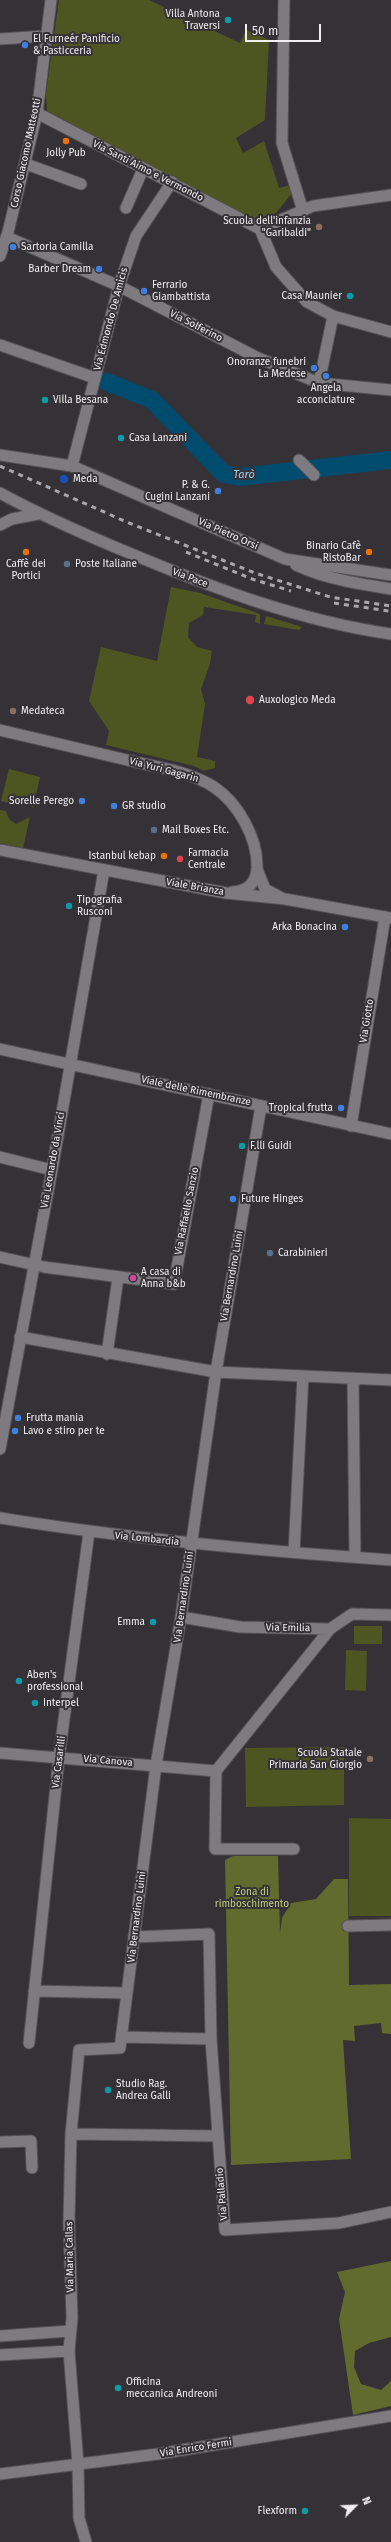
<!DOCTYPE html>
<html>
<head>
<meta charset="utf-8">
<style>
	body { margin:0 }
	#map { position:relative; width:391px; height:2542px; overflow:hidden; background:#343236; font-family:"Fira Sans",sans-serif }
	canvas { display:block }
	.north { position:absolute; left:335px; top:2486px; width:40px; height:40px; -webkit-text-stroke:3px #343236; paint-order:stroke; rotate:66deg; font-size:11px; font-weight:700; line-height:16px; text-align:center; color:#efeef1 }
	.north::after { content:''; display:block; margin:auto; width:14px; height:18px; background:#efeef1; clip-path:polygon(50% 0,100% 100%,50% 72%,0 100%) }
	.scale { position:absolute; left:245px; top:24px; width:76px; height:18px; box-sizing:border-box; border:2px solid #efeef1; border-top:0; padding-left:5px; font-size:12px; line-height:14px; white-space:nowrap; color:#efeef1; -webkit-text-stroke:3px #343236; paint-order:stroke }
</style>
</head>
<body>
<div id="map">
<canvas width="391" height="2542"></canvas>
<div class="north">N</div>
<div class="scale">50 m</div>
</div>
<script>
const ctx = document.querySelector('canvas').getContext('2d');
ctx.lineJoin = 'round';
function paint(path, color) { ctx.fillStyle = color; ctx.fill(path, 'evenodd'); }
function trace(path, color, width, dash) { ctx.strokeStyle = color; ctx.lineWidth = width; ctx.lineCap = dash ? 'butt' : 'round'; ctx.setLineDash(dash || []); ctx.stroke(path); }
function label(font, color, halo, rows, align = 'center') {
  ctx.font = font + ' "Fira Sans",sans-serif'; ctx.lineWidth = 4; ctx.setLineDash([]); ctx.textBaseline = 'middle'; ctx.strokeStyle = halo; ctx.fillStyle = color; for (const [text, x, y, turn = 0] of rows) {
    ctx.save(); ctx.translate(x, y); ctx.rotate((+turn || 0) * Math.PI / 180); ctx.textAlign = isNaN(turn) ? turn : align; if (halo) ctx.strokeText(text, 0, 0); ctx.fillText(text, 0, 0); ctx.restore();
  }
}
const green = new Path2D(`
	M59,0H149L240,43L246,30L269,40L265,120L236,138L243,153L264,141L279,188L290,185L292,193L276,213L256,221L47,111L46,94Z
	M171,587L200,593L260,614V624L255,622L256,615L204,607L203,615L189,623L188,637L197,647L212,651L210,664L201,689L205,704L197,757L215,761V768L204,771L194,766L106,745L109,731L89,701L101,647L157,661Z
	M266,616L302,627L299,630L264,624Z
	M9,769L40,777L33,808L23,796L14,797L8,803L1,801Z
	M0,810L6,811L9,819L16,824L30,817L23,848L0,843Z
	M354,1626H382V1644H354Z
	M346,1650L367,1651L366,1691L345,1690Z
	M344,1747V1805L246,1807L245,1748Z
	M349,1818L391,1819V1916H349Z`);
const forest = new Path2D(`
	M233,1856H278L280,1933L282,1918L291,1903L316,1899L334,1879H348L349,1985L391,1984V2034L382,2033L381,2023L354,2026L355,2041L343,2040L351,2159L231,2165L225,1860Z
	M391,2261V2337L369,2343L355,2351L354,2367L361,2384L381,2390L391,2381V2406L353,2415L339,2319L345,2292L337,2272Z`);
const river = new Path2D(`
	M107,382L152,400L224,474L240,477L391,460`);
const minor = new Path2D(`
	M284,0L282,143L303,211
	M0,39L46,36
	M37,113L260,229
	M26,164L81,184
	M126,208L143,169
	M260,229L276,267L307,302L333,316L391,332
	M260,229L313,206L391,195
	M7,237L119,286L256,357L319,383L391,390
	M0,256L8,232L37,113L51,0
	M0,345L95,378
	M319,383L333,316
	M0,455L72,466L285,559L391,575
	M299,460L314,475
	M72,466L119,286L136,236L172,182
	M0,525L12,519L38,514
	M296,565C326,579 359,584 391,589
	M0,730C42,740 85,750 127,760C156,767 189,771 214,787C238,803 258,838 257,868C256,884 247,891 232,892
	M257,869L265,889L282,898
	M0,1049L391,1134
	M351,1126L385,917
	M0,1157L52,1170
	M0,1257L44,1267L174,1284L209,1094
	M20,1337L216,1372L391,1380
	M107,1354L118,1278
	M353,1378L355,1557
	M0,1449L52,1170L104,870
	M0,1518C130,1539 260,1551 391,1560
	M294,1552L303,1376
	M181,1617L240,1627L330,1629L352,1614L391,1615
	M0,1753L216,1771
	M216,1771L330,1629
	M216,1771L215,1849H294
	M348,1926L391,1925
	M134,1937L209,1934L211,2039L225,2230L339,2223L391,2212
	M34,1991L127,1993
	M122,2037L211,2039
	M29,2043L59,1757L89,1532
	M71,2134L217,2136
	M0,2142L31,2141L32,2168
	M0,2336L69,2331
	M0,2355L69,2351
	M0,2474L158,2454L391,2416
	M86,2542L79,2518L78,2464L69,2351L72,2318L69,2222L71,2134L79,2050L120,2048L156,1765L181,1617L216,1372L261,1106`);
const tertiary = new Path2D(`
	M0,493C44,517 88,536 134,555C218,590 301,621 391,634
	M0,850L226,893L285,899L391,918`);
const rail = new Path2D(`
	M0,466L129,523L255,573L330,597L391,606
	M186,552L252,579L291,591
	M334,603L389,611`);
const markers = [
	[228,20,4,"#0f9aa8"],
	[25,45,4,"#3f7fe0"],
	[66,141,4,"#e8710a"],
	[319,227,4,"#8d6e63"],
	[13,247,4,"#3f7fe0"],
	[99,269,4,"#3f7fe0"],
	[144,291,4,"#3f7fe0"],
	[350,296,4,"#0f9aa8"],
	[314,368,4,"#3f7fe0"],
	[326,376,4,"#3f7fe0"],
	[45,400,4,"#0f9aa8"],
	[121,438,4,"#0f9aa8"],
	[64,479,5,"#1a4fb4"],
	[218,491,4,"#3f7fe0"],
	[26,552,4,"#e8710a"],
	[369,552,4,"#e8710a"],
	[67,564,4,"#5c6f8a"],
	[250,700,5,"#e0444e"],
	[13,711,4,"#8d6e63"],
	[82,801,4,"#3f7fe0"],
	[114,806,4,"#3f7fe0"],
	[154,830,4,"#5c6f8a"],
	[164,856,4,"#e8710a"],
	[180,859,4,"#e0444e"],
	[69,906,4,"#0f9aa8"],
	[345,927,4,"#3f7fe0"],
	[341,1108,4,"#3f7fe0"],
	[242,1146,4,"#0f9aa8"],
	[233,1199,4,"#3f7fe0"],
	[270,1253,4,"#5c6f8a"],
	[133,1278,4,"#d1479c"],
	[18,1418,4,"#3f7fe0"],
	[15,1431,4,"#3f7fe0"],
	[153,1622,4,"#0f9aa8"],
	[19,1681,4,"#0f9aa8"],
	[35,1703,4,"#0f9aa8"],
	[370,1759,4,"#8d6e63"],
	[108,2090,4,"#0f9aa8"],
	[118,2388,4,"#0f9aa8"],
	[305,2511,4,"#0f9aa8"]
];
const poiNames = [
	["Villa Antona",220,14,"right"],
	["Traversi",220,26,"right"],
	["El Furneér Panificio",33,39],
	["& Pasticceria",33,51],
	["Jolly Pub",66,153,"center"],
	["Scuola dell'infanzia",311,221,"right"],
	["\"Garibaldi\"",311,233,"right"],
	["Sartoria Camilla",21,247],
	["Barber Dream",91,269,"right"],
	["Ferrario",152,285],
	["Giambattista",152,297],
	["Casa Maunier",342,296,"right"],
	["Onoranze funebri",306,362,"right"],
	["La Medese",306,374,"right"],
	["Angela",326,388,"center"],
	["acconciature",326,400,"center"],
	["Villa Besana",53,400],
	["Casa Lanzani",129,438],
	["Meda",73,479],
	["P. & G.",210,485,"right"],
	["Cugini Lanzani",210,497,"right"],
	["Binario Cafè",361,546,"right"],
	["RistoBar",361,558,"right"],
	["Caffè dei",26,564,"center"],
	["Portici",26,576,"center"],
	["Poste Italiane",75,564],
	["Auxologico Meda",259,700],
	["Medateca",21,711],
	["Sorelle Perego",74,801,"right"],
	["GR studio",122,806],
	["Mail Boxes Etc.",162,830],
	["Farmacia",188,853],
	["Centrale",188,865],
	["Istanbul kebap",156,856,"right"],
	["Tipografia",77,900],
	["Rusconi",77,912],
	["Arka Bonacina",337,927,"right"],
	["Tropical frutta",333,1108,"right"],
	["F.lli Guidi",250,1146],
	["Future Hinges",241,1199],
	["Carabinieri",278,1253],
	["A casa di",141,1272],
	["Anna b&b",141,1284],
	["Frutta mania",26,1418],
	["Lavo e stiro per te",23,1431],
	["Emma",145,1622,"right"],
	["Aben's",27,1675],
	["professional",27,1687],
	["Interpel",43,1703],
	["Scuola Statale",362,1753,"right"],
	["Primaria San Giorgio",362,1765,"right"],
	["Studio Rag.",116,2084],
	["Andrea Galli",116,2096],
	["Officina",126,2382],
	["meccanica Andreoni",126,2394],
	["Flexform",297,2511,"right"]
];
const streetNames = [
	["Corso Giacomo Matteotti",26,153,-78],
	["Via Santi Aimo e Vermondo",148,171,27],
	["Via Edmondo De Amicis",111,319,-75],
	["Via Solferino",196,326,27],
	["Via Pietro Orsi",228,534,24],
	["Via Pace",190,578,21],
	["Via Yuri Gagarin",164,770,15],
	["Viale Brianza",195,887,10],
	["Via Giotto",367,1021,-81],
	["Viale delle Rimembranze",196,1091,12],
	["Via Leonardo da Vinci",53,1160,-80],
	["Via Raffaello Sanzio",187,1211,-79],
	["Via Bernardino Luini",232,1276,-80],
	["Via Lombardia",147,1539,6],
	["Via Bernardino Luini",184,1597,-82],
	["Via Emilia",288,1628,1],
	["Via Canova",108,1761,5],
	["Via Casarilli",59,1762,-83],
	["Via Bernardino Luini",137,1917,-83],
	["Via Palladio",222,2194,-95],
	["Via Maria Callas",70,2257,-91],
	["Via Enrico Fermi",196,2448,-9]
];
const parkNames = [
	["Zona di",252,1892],
	["rimboschimento",252,1904]
];
const waterNames = [
	["Tarò",244,475]
];
paint(green, '#4d5621');
paint(forest, '#606b2d');
trace(river, '#004c6e', 18);
trace(minor, '#535155', 13);
trace(tertiary, '#535155', 13);
trace(minor, '#7d7a80', 11);
trace(tertiary, '#7d7a80', 11);
trace(rail, '#a9a7ab', 3, [5, 5]);
for (const [x, y, r, color] of markers) { const dot = new Path2D(); dot.arc(x, y, r, 0, 2 * Math.PI); ctx.fillStyle = color; ctx.fill(dot); trace(dot, '#343236', 1.5); }
label('10px', '#efeef1', '#343236', poiNames, 'left');
label('10px', '#efeef1', '#343236', streetNames);
label('10px', '#c1d278', '#343236', parkNames);
label('italic 11px', '#9fd2f2', '#343236', waterNames);
</script>
</body>
</html>
